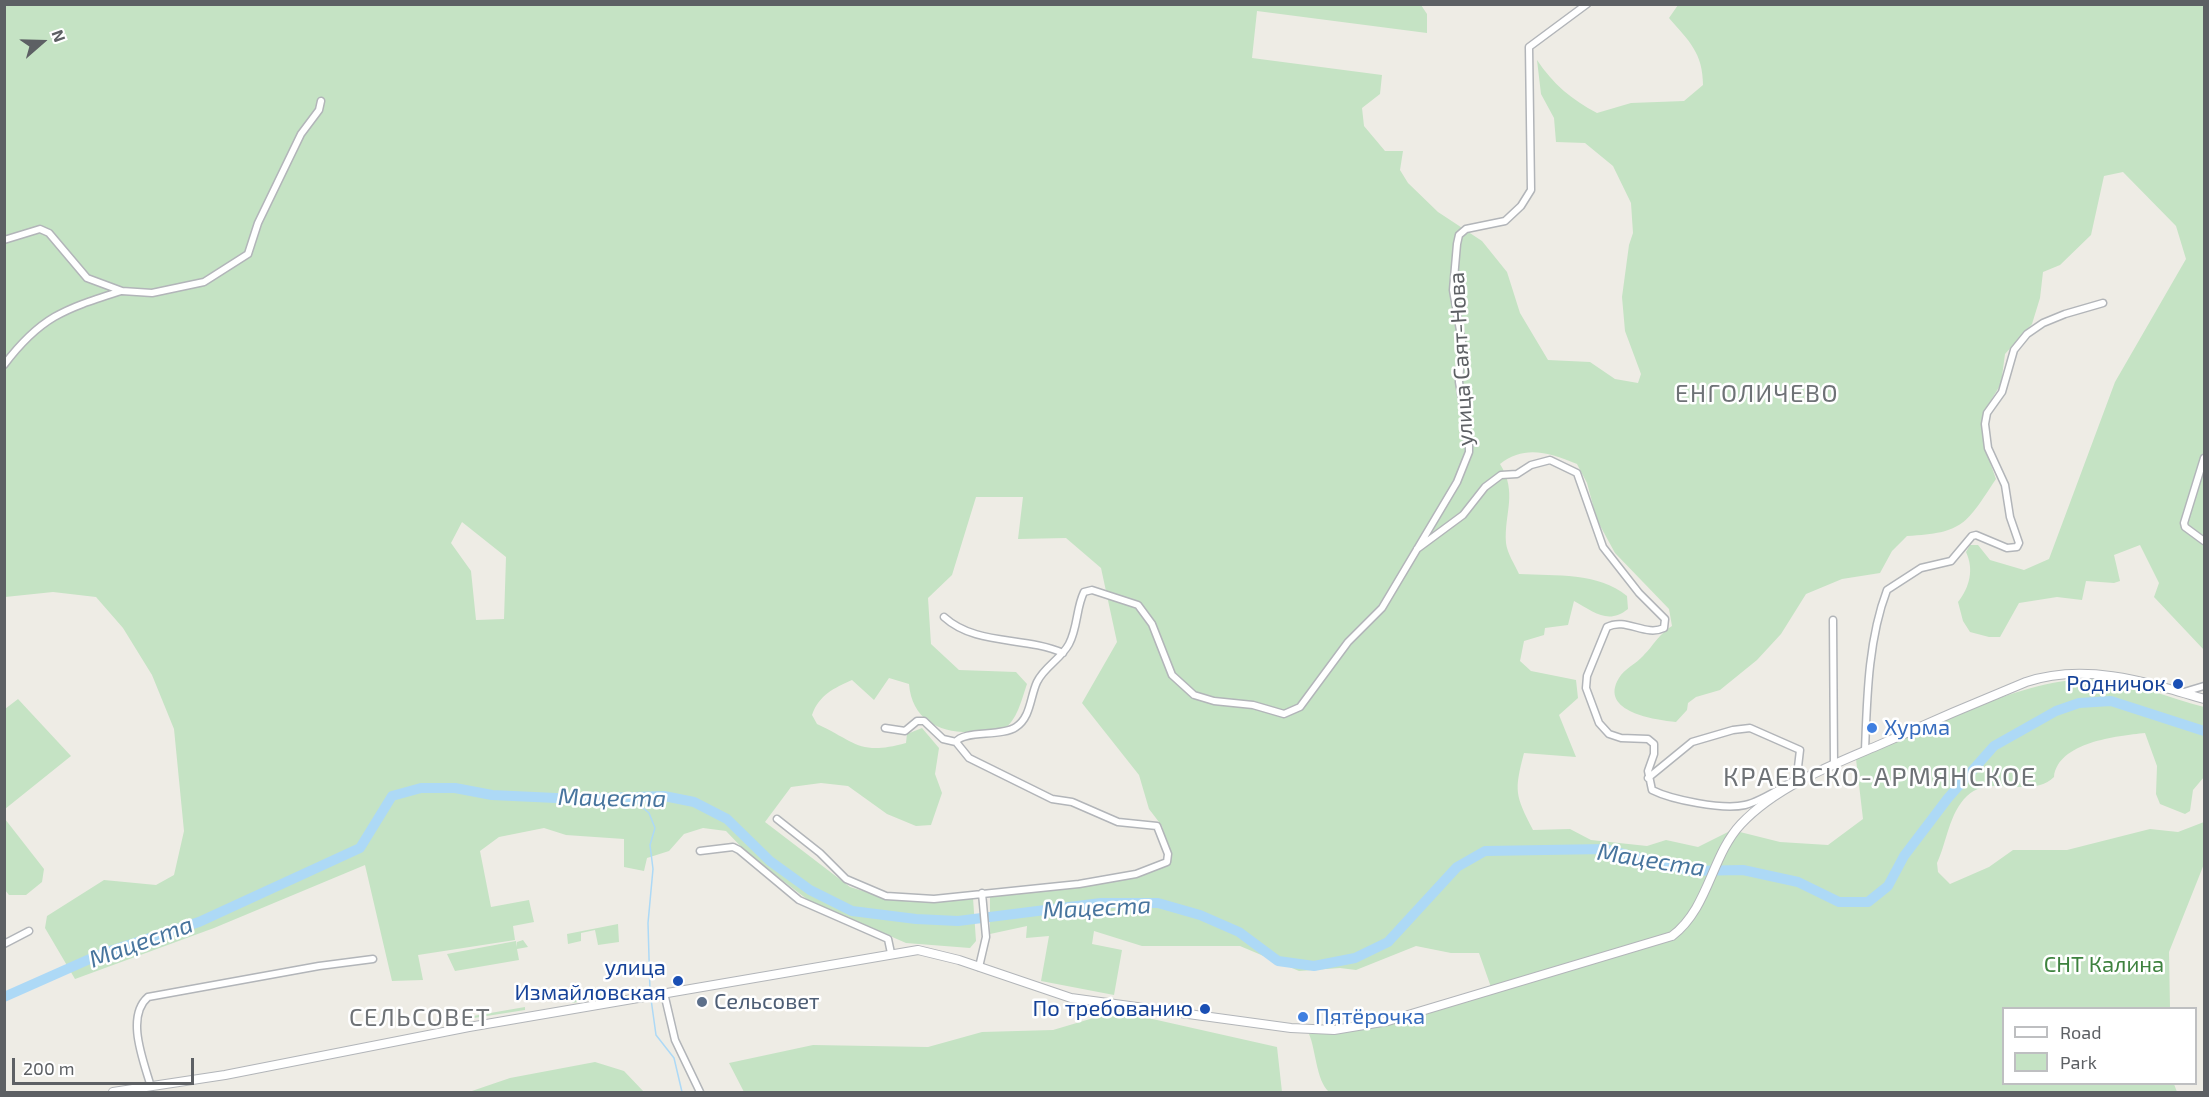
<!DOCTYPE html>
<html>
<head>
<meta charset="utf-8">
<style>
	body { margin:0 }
	#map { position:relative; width:2209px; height:1097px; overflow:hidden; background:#eeece5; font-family:"Exo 2",sans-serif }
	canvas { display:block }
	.frame { position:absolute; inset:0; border:6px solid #5d6064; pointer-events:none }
	.legend { position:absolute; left:2002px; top:1007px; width:195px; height:78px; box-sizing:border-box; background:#fff; border:2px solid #bebfc1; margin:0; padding:8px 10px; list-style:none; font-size:18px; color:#5d6064 }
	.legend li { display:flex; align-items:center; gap:12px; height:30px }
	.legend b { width:30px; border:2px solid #bebfc1 }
	.north { position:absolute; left:12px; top:12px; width:60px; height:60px; -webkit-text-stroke:4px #fff; paint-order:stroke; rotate:70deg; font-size:16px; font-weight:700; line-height:24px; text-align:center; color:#5d6064 }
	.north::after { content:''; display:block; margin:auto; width:21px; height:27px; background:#5d6064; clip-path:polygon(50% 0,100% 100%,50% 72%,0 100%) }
	.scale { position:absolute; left:12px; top:1058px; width:182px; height:27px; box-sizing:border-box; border:3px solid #5d6064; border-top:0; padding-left:8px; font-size:18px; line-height:21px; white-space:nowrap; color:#5d6064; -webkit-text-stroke:4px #fff; paint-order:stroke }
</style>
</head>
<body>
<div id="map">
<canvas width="2209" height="1097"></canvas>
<div class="frame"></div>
<ul class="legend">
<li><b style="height:8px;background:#fff"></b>Road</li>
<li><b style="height:16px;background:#c5e3c4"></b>Park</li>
</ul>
<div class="north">N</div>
<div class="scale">200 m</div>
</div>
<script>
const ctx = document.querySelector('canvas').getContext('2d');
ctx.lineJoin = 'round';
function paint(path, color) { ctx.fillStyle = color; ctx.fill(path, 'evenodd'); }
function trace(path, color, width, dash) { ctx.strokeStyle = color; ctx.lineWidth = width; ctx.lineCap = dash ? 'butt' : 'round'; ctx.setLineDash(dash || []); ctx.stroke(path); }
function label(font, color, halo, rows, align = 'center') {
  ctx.font = font + ' "Exo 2",sans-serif'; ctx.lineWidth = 5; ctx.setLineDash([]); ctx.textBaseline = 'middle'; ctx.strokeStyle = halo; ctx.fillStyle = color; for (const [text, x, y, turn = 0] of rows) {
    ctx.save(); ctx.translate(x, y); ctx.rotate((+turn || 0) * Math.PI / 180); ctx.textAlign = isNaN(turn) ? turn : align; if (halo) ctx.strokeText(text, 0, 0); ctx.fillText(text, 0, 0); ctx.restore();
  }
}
const green = new Path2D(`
	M4,5H1421L1427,14V33L1257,11L1252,58L1382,75L1380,94L1362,108L1364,126L1385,151H1403L1400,170L1408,183L1438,212L1482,241L1507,272L1520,313L1548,360L1590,362L1615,379L1638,383L1641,374L1625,331L1622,297L1629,245L1633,233L1631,203L1613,166L1585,143L1556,142L1554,118L1541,94L1537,60C1553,84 1572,100 1597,113L1631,103L1684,101L1703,85C1703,53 1689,41 1669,18L1678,5H2204V650L2154,597L2159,583L2140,545L2114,555L2120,581L2114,583L2086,581L2082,600L2057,597L2019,603L2000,637H1989L1970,632L1963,621L1958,602C1970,587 1974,569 1966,552L1970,545H1978L1990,560L2024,570L2049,559L2115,382L2186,259L2176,226L2123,172L2104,176L2091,235L2060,265L2043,272L2040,298L2032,324L2005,354L2001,384L1983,413L1984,446L1996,479C1966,524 1964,533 1907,536L1892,551L1880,573L1842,579L1806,594L1781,634L1757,660L1720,690L1696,697L1688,703L1687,710L1676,722C1656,720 1598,712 1619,678C1624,669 1637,663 1643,656C1655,644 1657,636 1672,626L1669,609L1615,553L1597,520L1587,483L1577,464C1550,453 1525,444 1500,464C1518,493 1504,513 1506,543C1507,553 1515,565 1519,574C1556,576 1598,572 1627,596L1628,609C1608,625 1594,612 1574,601L1568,625L1545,628L1544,635L1524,641L1520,661L1531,671L1576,680L1578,698L1559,715L1576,757L1524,753C1514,791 1515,795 1533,830L1570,829L1591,840L1647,846L1666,840L1698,847L1732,830L1780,842L1828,845L1863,819L1856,759C1918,733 2034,672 2098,680C2134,683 2170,698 2204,707V777L2193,790L2190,811L2185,814L2160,804L2156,794L2157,766L2145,733C2117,736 2058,742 2054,777C2031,800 1990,773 1967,796C1949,813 1947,842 1937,863L1938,872L1950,884L1989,867L2013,850H2067L2150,829L2178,832L2204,822V864L2169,952L2170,1008H2004V1084H2174L2177,1092H1329C1316,1080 1316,1050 1309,1034L1359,1028L1492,990L1479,953H1451L1416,946L1356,970L1340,968L1299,971L1240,946H1142L1094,931L1092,944L1122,950L1114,995L1041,981L1049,936L1026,938L1027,926L990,934V897L1123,880L1166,865L1169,852L1162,826L1149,809L1139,775L1082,703L1117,642L1101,568L1066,538L1018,539L1023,497H976L952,575L928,598L931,644L959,670L1016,672L1027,684C1022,698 1017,722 1003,729C995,732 983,732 975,732C941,734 912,721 909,684L889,678L874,700L852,680C834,688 819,695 812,715L817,724C856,742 859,756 906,743L907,734L922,728L939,748L935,774L942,793L931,825L916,826L887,814L848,786L821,783L791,787L765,822L850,887L889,899L936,902L973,898L976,941L970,948L906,943L808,900L749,855L726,831L703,828L684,834L669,851L647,858L644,871L624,867V839L566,835L544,828L499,837L480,851L491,907L529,900L534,922L513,926L515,940L418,955L423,980L392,981L365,865L214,928L75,979L45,928L47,916L104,880L156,885L174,875L184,831L174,729L152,675L123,628L96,597L53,592L5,597ZM462,522L506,557L504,619L476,620L471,571L451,543Z
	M18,699L71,756L5,809V709Z
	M5,819L44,869L42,882L26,895H9L5,890Z
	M618,924L619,942L598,945L595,930L581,933V941L568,944L567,934Z
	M523,940L528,947L517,949L519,960L455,971L447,954L516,941L517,947V942Z
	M625,988L626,993L572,1003L571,998Z
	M525,1007V1010L474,1018L473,1016Z
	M1117,1011L1277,1047L1282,1092H744L729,1063L813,1045L928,1047L982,1032L1053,1030Z
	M595,1062L624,1071L644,1092H469L510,1078Z`);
const stream = new Path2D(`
	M612,798L636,802L649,813L655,828L650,845L653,869L648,923L650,992
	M651,999L656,1035L674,1058L682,1092`);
const river = new Path2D(`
	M4,997L101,954L199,922L360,848L392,796L421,788H455L492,795L577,799L664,796L694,802L727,819L770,861L810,890L852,911L916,919L958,921L1101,903H1158L1200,915L1239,932L1278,961L1314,966L1355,958L1388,942L1457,867L1485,851L1605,849L1690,871L1743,870L1798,882L1839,902H1868L1888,886L1904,856L1948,798L1994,746L2056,711L2079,703L2111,701L2204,731`);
const minor = new Path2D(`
	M4,240L40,229L49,233L87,278L122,291L152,293L204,282L248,254L258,223L301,134L319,110L321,101
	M4,365C41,316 65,309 121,291
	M2204,458L2184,523L2185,527L2204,541
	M1417,549L1463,515L1485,487L1501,475L1517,474L1531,465L1550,460L1577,473L1603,547L1639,593L1665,619L1664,628C1645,637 1626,617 1607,627L1587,676L1586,688L1599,723L1609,734L1621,738L1648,739L1654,744V754L1648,771L1652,790C1672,800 1723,810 1745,805C1762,801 1780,788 1795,780
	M944,617C976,646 1024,636 1063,653
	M1833,620L1834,765
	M2184,692L2204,686
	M885,728L905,731L917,721H924L943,739L956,742
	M956,742C963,730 1002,737 1016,727C1031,717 1030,697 1037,682C1044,667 1061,659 1069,644C1078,627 1076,608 1084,592L1092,590L1138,605L1152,624L1172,675L1194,695L1214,701L1253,705L1284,714L1300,707L1348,642L1382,608L1457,482L1469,452V439L1459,382L1462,342L1453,290L1457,244L1459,235L1466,229L1505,221L1521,206L1531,190L1529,47L1587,4
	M1865,751C1867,698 1868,640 1887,590L1921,568L1951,561L1972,536L1976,535L2007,548L2017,547L2019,543L2010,517L2005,485L1988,448L1985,424L1987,413L2002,392L2014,350L2027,334L2043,323L2065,314L2103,303
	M1648,778L1692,742L1733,730L1750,728L1800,750L1796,784
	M777,819L820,853L846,879L886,896L934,899L1079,884L1136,874L1167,862L1168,854L1157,826L1118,822L1072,802L1052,799L969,758L956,742
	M700,851L733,847L739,850L799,900L888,939L891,953
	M4,944L29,931
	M979,967L986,937L982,893
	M664,993L675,1040L700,1092
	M151,1087C144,1062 125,1017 148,997L319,966L373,959`);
const tertiary = new Path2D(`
	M113,1092L225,1075L469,1027L918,950L959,960L1071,998L1291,1028L1334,1030L1388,1021L1672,936C1709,908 1711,856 1741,824C1777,786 1832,765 1879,745C1928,723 1977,702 2026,682C2085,662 2147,682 2204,699`);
const markers = [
	[2178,684,6,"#1a4fb4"],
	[1872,728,6,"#3f7fe0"],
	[678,981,6,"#1a4fb4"],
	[702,1002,6,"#5c6f8a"],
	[1205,1009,6,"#1a4fb4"],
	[1303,1017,6,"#3f7fe0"]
];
const streetNames = [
	["улица Саят-Нова",1461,359,-93]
];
const transitNames = [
	["Родничок",2166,684],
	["улица",666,968],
	["Измайловская",666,993],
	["По требованию",1193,1009]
];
const shopNames = [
	["Хурма",1884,728],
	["Пятёрочка",1315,1017]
];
const parkNames = [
	["СНТ Калина",2104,965]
];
const serviceNames = [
	["Сельсовет",714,1002]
];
const neighbourhoodNames = [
	["ЕНГОЛИЧЕВО",1757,394],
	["СЕЛЬСОВЕТ",420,1018]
];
const waterNames = [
	["Мацеста",612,798,1],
	["Мацеста",1651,860,9],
	["Мацеста",1097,908,-3],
	["Мацеста",141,942,-20]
];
const quarterNames = [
	["КРАЕВСКО-АРМЯНСКОЕ",1880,777]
];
paint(green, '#c5e3c4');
trace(stream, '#add9f6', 1.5);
trace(river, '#add9f6', 10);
trace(minor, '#b2b5b9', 9);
trace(tertiary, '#b2b5b9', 10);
trace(minor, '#fff', 6);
trace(tertiary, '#fff', 8);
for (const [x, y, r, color] of markers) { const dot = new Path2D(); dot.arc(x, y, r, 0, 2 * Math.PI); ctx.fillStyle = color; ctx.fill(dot); trace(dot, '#fff', 2); }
label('22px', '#5d6064', '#fff', streetNames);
label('22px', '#164399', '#fff', transitNames, 'right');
label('22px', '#366cbe', '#fff', shopNames, 'left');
label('22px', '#3e823f', '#fff', parkNames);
label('22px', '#4e5e75', '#fff', serviceNames, 'left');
ctx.letterSpacing = '1.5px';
label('24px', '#6e7276', '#fff', neighbourhoodNames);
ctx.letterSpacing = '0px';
label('italic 24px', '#48759e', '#fff', waterNames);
ctx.letterSpacing = '1.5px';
label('26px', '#6e7276', '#fff', quarterNames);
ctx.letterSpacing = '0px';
</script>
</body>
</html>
